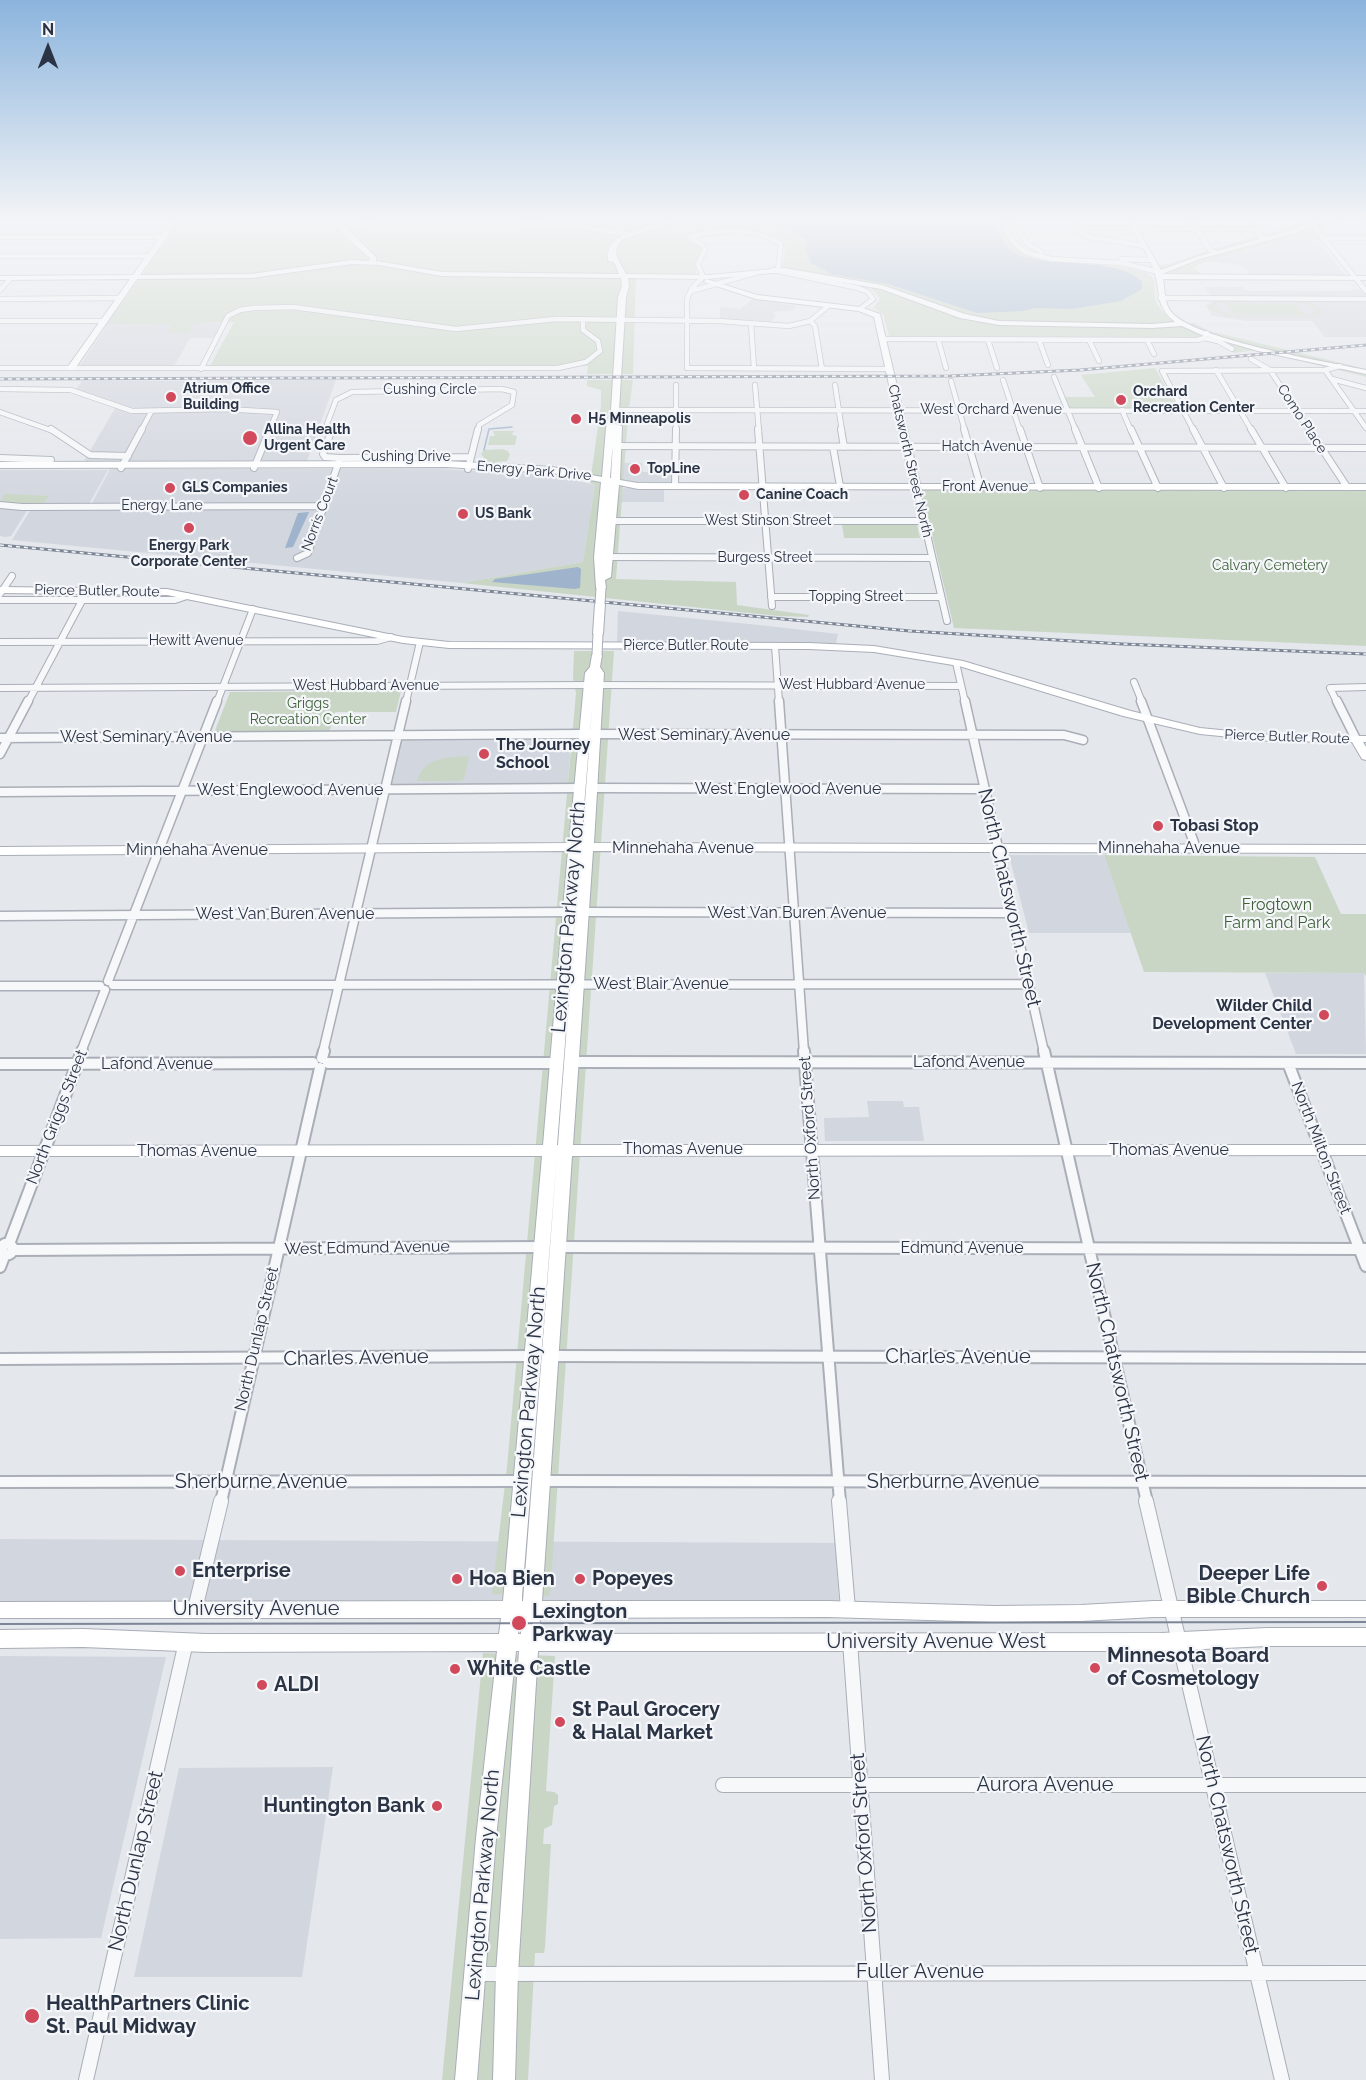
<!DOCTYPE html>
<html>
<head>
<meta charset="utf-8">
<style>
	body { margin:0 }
	#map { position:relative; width:1366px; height:2080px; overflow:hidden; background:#e4e7ec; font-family:Raleway,sans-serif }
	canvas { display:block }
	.north { position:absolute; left:18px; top:18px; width:60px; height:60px; -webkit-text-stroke:4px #f4f6f9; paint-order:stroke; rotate:0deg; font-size:16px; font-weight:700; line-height:24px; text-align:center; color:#2b3445 }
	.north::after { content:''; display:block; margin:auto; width:21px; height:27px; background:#2b3445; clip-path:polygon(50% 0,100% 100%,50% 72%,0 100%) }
</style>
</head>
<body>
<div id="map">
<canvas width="1366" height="2080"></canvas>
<div class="north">N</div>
</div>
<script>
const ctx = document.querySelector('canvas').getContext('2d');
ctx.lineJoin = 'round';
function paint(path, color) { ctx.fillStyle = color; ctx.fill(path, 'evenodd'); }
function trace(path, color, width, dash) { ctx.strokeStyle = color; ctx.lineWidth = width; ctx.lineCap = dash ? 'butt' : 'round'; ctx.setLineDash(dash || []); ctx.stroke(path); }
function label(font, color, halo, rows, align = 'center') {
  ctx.font = font + ' Raleway,sans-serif'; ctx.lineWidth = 4.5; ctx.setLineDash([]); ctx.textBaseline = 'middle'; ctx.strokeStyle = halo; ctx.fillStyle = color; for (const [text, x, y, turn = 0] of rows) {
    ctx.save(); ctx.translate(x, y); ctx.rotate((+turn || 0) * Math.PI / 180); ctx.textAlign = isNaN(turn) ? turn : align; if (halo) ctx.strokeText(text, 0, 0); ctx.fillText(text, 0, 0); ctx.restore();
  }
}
const built = new Path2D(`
	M1311,232L1345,275H1251L1245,268L1235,264L1205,262Z
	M1205,287H1243L1245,291H1348L1366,289V337H1325L1312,321H1247L1212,316L1206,305L1212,302V298Z
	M752,299L778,303L797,306L793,310L774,312L773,314L777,315L770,322L720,319V307L741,309Z
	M194,323H222L213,338H190L174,366L79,367L108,324L174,325L167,332Z
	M336,380L307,461H84L117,405L76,389L82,381Z
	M619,463H642L643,472H672L671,483L642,484L620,480Z
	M110,469H436L553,475L595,485L583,562L462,583L12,540L31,509H89Z
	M0,470H108L89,504H23L0,502Z
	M626,488H664V502H616L621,489Z
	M0,507L28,509L11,536L5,537L0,536Z
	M618,611L759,625L838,634L836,643H617Z
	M571,740L568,784L390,785L400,741Z
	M1009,855H1104L1131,933H1029Z
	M1265,973H1364L1366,1054H1296Z
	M867,1101H903L904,1107H919L924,1141H825L824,1118L869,1117Z
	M0,1539L835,1543L839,1602L0,1604Z
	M0,1656L166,1657L101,1938L0,1939Z
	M333,1767L302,1977H134L179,1768Z`);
const green = new Path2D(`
	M182,218H993C1005,229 1008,246 1022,253C1055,269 1098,261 1133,269C1138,271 1146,272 1150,275C1158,281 1153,294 1156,302C1161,311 1169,319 1178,326L1194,323L1209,331L1366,369V377L1257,350L1234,353L1215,341L1195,337L889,336L883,314L873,308L880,299L870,287L839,279L782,268L785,249L779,238L743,229L689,236L688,240L703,247L696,262V276L636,278L633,374H587L588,366H210L234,322L194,323L189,333H166L173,325L107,324Z
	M1316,218H1346L1339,221L1340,223H1332L1321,228L1330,240H1318L1301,235L1205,262L1195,267L1201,275C1187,275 1165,277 1157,265L1170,264L1216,248Z
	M1212,300H1307L1322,311L1319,315L1307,317H1229L1209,309L1208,306L1213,302ZM1229,302C1248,302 1305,296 1317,310L1311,315L1302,316L1233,315L1214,309V307L1218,303Z
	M1226,303L1296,304L1304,315L1233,314Z
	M1155,368L1178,409H1069L1064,397H1095L1081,375Z
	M587,380H633L628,416L616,579L736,582L737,605L809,615L808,617L778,616L462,583L583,562L595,485L590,483L601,405V390L587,386Z
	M493,431H516L513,432L512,435L517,436L515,445H488L490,436H495Z
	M502,449L508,451L510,455L507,461L488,463L481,454L484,450Z
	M921,489L1366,490V646L954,628Z
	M5,494L49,496L43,504L0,502Z
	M842,525H917L920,538H844Z
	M574,651H614L550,1596L492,1594L507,1467L576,693L573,678Z
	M401,691L396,712H335L329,733H214L230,692Z
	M469,756L464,779L460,781H417C424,757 448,757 469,756Z
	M1104,855L1315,857L1341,914H1366V976L1364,973L1144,972Z
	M483,1653L555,1656L546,1791L554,1792L558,1795V1804L554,1806L552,1825L544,1829L543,1844H551L545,1947L544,1953H535L528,2080H442Z`);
const water = new Path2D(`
	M763,218H988C999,229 1001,241 1009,249C1013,254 1024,257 1030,258C1059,265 1124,260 1142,282V289L1121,301L1072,309L1035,308L1023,311L977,313L888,284L831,274L811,263L805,247L807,242L803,238Z
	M309,512L293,547L285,548L298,513Z
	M578,567L581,569L580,588L575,589L492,582L495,579Z`);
const stream = new Path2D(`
	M484,450L489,429L512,427`);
const streetFar4 = new Path2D(`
	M495,218L524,223L574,226L631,235
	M1000,218L1014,243L1025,252L1051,259L1122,263L1158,272
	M1010,218L1028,244L1042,252
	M1072,218L1083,234L1089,237L1145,246
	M1190,218L1210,250L1216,253
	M1248,218L1260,236L1267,239
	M1307,218L1366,291
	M1363,218L1366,222
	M69,219H177
	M343,228L390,218
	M1079,228L1255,229
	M0,237H164
	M690,237L703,245L705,250L698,264L703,277L692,288L687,299V368L889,369
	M690,237C720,230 754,226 781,244L778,270
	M1322,238H1366
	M0,256H150
	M1121,259L1152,260
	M773,270L858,288L868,292L873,299L860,309
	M0,290L11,278
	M691,291L755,273
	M1160,298L1366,299
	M0,299L120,298
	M0,321H104
	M810,321L815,326L822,369
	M751,323L754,368
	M1204,338L1218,341L1232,349
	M883,339L1198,340L1204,338L1207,333
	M938,339L946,368
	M988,340L997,368
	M1039,340L1048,365
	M1089,340L1099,361
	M1147,340L1154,354
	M1251,359L1270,370L1310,431
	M0,368H558L586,362L600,351L598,341L583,330V320
	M201,369L228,316L240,310L253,308L293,307L456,329L556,319L719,321L789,326L810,321L827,307
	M1216,370L1252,431
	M1325,370L1366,428
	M1054,377L1076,431
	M1332,379L1366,388
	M1003,380L1020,431
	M951,381L965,431
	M755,385L759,431
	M835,385L842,431
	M0,389L71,390L132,411L224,409L277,412L269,431
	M615,410L1366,411
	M1122,410L1131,431
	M0,412L53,431
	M141,431L151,412
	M330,431L327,424L336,400L352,392L502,389L514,392L512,405L479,425L478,431
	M676,431V385
	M1194,431L1162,371L1325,370L1340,366`);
const streetFar3 = new Path2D(`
	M51,429L90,455L128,456
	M758,429L772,606
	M841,429L844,447
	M964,429L981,488
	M1020,429L1040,488
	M1075,429L1099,488
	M1131,429L1158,488
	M1193,429L1224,488
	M1251,429L1286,488
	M1309,429L1347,487
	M609,446L1366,448
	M833,447L840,486
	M0,458L51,460
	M340,458L471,457
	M121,468L142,429
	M254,468L270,429
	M468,469L478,429
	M675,486L676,429
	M916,487L947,621
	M0,505L22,507L324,506
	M612,521H924
	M601,557L932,558
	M297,558L308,553L340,458L325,457L323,454L331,432L330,429
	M0,594L12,576
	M771,597H941
	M0,600H175L187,596
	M0,642L377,641L391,637
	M775,646L779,702
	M956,663L965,702
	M1134,682L1142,702
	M599,685L961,686
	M0,688L589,685
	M28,702L85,595
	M217,702L253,609
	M406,702L420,642
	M1337,702L1330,688L1366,687`);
const streetFar2 = new Path2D(`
	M779,701L804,1052
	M965,701L1044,1052
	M1141,701L1196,848
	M1337,701L1356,739
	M0,738L584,734L1064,735L1083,740
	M0,754L28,701
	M592,788L984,789
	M0,792L580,788
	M582,912L1012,913
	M0,916L569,912
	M108,981L217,701
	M113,985L1028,984
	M0,986H100
	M81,1052L105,990
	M323,1052L406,701`);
const streetFar1 = new Path2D(`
	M804,1051L840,1502
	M1044,1051L1147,1502
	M322,1058L324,1051
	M571,1062L1366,1063
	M328,1063H557
	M1288,1063L1366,1266
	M0,1064L313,1063
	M1.5 1249a5.5 5.5 0 1 1 11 0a5.5 5.5 0 1 1-11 0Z
	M9,1244L82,1051
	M558,1247L1366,1249
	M13,1250L541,1247
	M0,1267L5,1254
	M549,1356L1366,1358
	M0,1359L533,1356
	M541,1481L1366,1482
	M0,1482L522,1481
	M221,1502L320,1068`);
const street = new Path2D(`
	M839,1501L848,1609
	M1146,1501L1282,2080
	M195,1609L221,1501
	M850,1642L882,2080
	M723,1785H1366
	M475,1974L1366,1973
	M86,2080L186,1642`);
const secondary = new Path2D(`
	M173,218H180L140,275L251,274L352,260L369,261L370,258C355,246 341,231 326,218C342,218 363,246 376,257V261L442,272L619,274L614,262L608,261C608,257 608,250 610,246C615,233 672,218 686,218L622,240C610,252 620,261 626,274L710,275L784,268L882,285L965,314L999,321L1152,324L1175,322C1153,305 1162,290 1153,268C1146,250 1135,234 1125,218H1131L1161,270L1196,257L1294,229L1322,218H1331L1299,232L1200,259L1162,274L1366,276V280L1163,279C1165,291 1164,305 1173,314C1202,341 1323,361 1366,370V374L1258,351L1199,334L1182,326L1152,328L999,325L960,318L881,289L784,272L706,279L757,295L860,307L880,314L920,484H1366V490L638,489L619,485L611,577L605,580L606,588L601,591L596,588L594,557L601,482L552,473L446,467L0,468V462L446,461L552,467L602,477L606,428L611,410L618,297L622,286L621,278L442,276L379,265L352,264L251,278L137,279L74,370H68L67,368L130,279L0,280V276L133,275ZM628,278L706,279L704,282L756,299L859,311L874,317L911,484L638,483L620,480L622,426L615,424L619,410L626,297L629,286ZM613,440L611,478H610Z
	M0,587L167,589L403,637L449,642L809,643L874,646L963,661L1131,711L1200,728L1271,735L1366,736V742H1363L1366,747V760L1362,759L1352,742L1271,741L1200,734L1123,716L959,666L874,652L809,649L449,648L403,643L167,595L0,593Z
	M600,601L605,604L603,634L598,637L593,634L595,604Z
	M597,652L602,655L600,667L604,673L594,843L1366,845V853L593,851L573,1145H1366V1155L572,1156L542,1601H828L995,1606L1081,1605L1154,1601H1366V1617H1154L1081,1621L995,1622L828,1617L540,1618L539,1634L1161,1633L1267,1628H1366V1646H1267L1161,1651H538L518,1973L515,2080H493L496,1973L519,1651H516L496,1838L477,2080H455L476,1838L497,1651L206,1652L83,1647L0,1648V1630L83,1629L206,1634H499L501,1618H0V1602L503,1601L542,1156H0V1146L543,1145L568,851L0,855V847L569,843L585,673L590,667L592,655ZM592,709L582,843H581ZM580,851L558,1145H557ZM557,1156L523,1601H522V1596ZM520,1618H522L521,1634H518Z`);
const tram = new Path2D(`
	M0,1624L1366,1622`);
const rail = new Path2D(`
	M0,379L950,376L1080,370L1366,345
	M0,545L910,631L1122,644L1366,654`);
const secondaryBridge = new Path2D(`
	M600,604L601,588
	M597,655L598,634`);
const markers = [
	[171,397,6,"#d1495b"],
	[1121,400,6,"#d1495b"],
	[576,419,6,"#d1495b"],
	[250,438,8,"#d1495b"],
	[635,469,6,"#d1495b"],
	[170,488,6,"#d1495b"],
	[744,495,6,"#d1495b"],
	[463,514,6,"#d1495b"],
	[189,528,6,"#d1495b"],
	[484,754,6,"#d1495b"],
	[1158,826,6,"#d1495b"],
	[1324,1015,6,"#d1495b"],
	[180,1571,6,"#d1495b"],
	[457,1579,6,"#d1495b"],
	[580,1579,6,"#d1495b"],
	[1322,1586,6,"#d1495b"],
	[519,1623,8,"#d1495b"],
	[1095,1668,6,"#d1495b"],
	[455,1669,6,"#d1495b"],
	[262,1685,6,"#d1495b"],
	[560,1722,6,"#d1495b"],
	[437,1806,6,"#d1495b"],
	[32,2016,8,"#d1495b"]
];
const farPoinames = [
	["Atrium Office",183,389],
	["Building",183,405],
	["Orchard",1133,392],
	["Recreation Center",1133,408],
	["H5 Minneapolis",588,419],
	["Allina Health",264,430],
	["Urgent Care",264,446],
	["TopLine",647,469],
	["GLS Companies",182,488],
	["Canine Coach",756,495],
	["US Bank",475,514],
	["Energy Park",189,546,"center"],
	["Corporate Center",189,562,"center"]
];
const farStreetnames = [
	["Cushing Circle",430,390],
	["West Orchard Avenue",991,410],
	["Como Place",1302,419,57],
	["Hatch Avenue",987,447],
	["Cushing Drive",406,457],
	["Chatsworth Street North",910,461,77],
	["Energy Park Drive",534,471,5],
	["Front Avenue",985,487],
	["Energy Lane",162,506],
	["Norris Court",320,514,-69],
	["West Stinson Street",768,521],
	["Burgess Street",765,558],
	["Pierce Butler Route",97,591,1],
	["Topping Street",856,597],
	["Hewitt Avenue",196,641],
	["Pierce Butler Route",686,646],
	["West Hubbard Avenue",852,685],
	["West Hubbard Avenue",366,686],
	["Pierce Butler Route",1287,737,2]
];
const farParknames = [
	["Calvary Cemetery",1270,566],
	["Griggs",308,704],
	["Recreation Center",308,720]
];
const streetNames = [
	["West Seminary Avenue",704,735],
	["West Seminary Avenue",146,737],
	["West Englewood Avenue",788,789],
	["West Englewood Avenue",290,790],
	["Minnehaha Avenue",683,848],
	["Minnehaha Avenue",1169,848],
	["Minnehaha Avenue",197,850],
	["West Van Buren Avenue",797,913],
	["West Van Buren Avenue",285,914],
	["West Blair Avenue",661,984],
	["Lafond Avenue",969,1062],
	["Lafond Avenue",157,1064],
	["North Griggs Street",57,1117,-69],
	["North Oxford Street",810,1128,-94],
	["North Milton Street",1321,1148,69],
	["Thomas Avenue",683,1149],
	["Thomas Avenue",1169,1150],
	["Thomas Avenue",197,1151],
	["West Edmund Avenue",367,1248,-1],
	["Edmund Avenue",962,1248],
	["North Dunlap Street",257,1339,-77]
];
const poiNames = [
	["The Journey",496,745],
	["School",496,763],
	["Tobasi Stop",1170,826],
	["Wilder Child",1312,1006,"right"],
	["Development Center",1312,1024,"right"]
];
const parkNames = [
	["Frogtown",1277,905],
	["Farm and Park",1277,923]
];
const nearStreetnames = [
	["North Chatsworth Street",1009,898,77],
	["Lexington Parkway North",569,917,-85],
	["Charles Avenue",958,1357],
	["Charles Avenue",356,1358,-1],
	["North Chatsworth Street",1117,1372,77],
	["Lexington Parkway North",529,1402,-85],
	["Sherburne Avenue",261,1482],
	["Sherburne Avenue",953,1482],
	["University Avenue",256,1609],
	["University Avenue West",936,1642],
	["Aurora Avenue",1045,1785],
	["North Oxford Street",864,1843,-94],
	["North Chatsworth Street",1227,1845,77],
	["North Dunlap Street",136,1861,-77],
	["Lexington Parkway North",483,1885,-85],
	["Fuller Avenue",920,1972]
];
const nearPoinames = [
	["Enterprise",192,1571],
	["Deeper Life",1310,1574,"right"],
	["Bible Church",1310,1597,"right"],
	["Hoa Bien",469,1579],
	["Popeyes",592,1579],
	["Lexington",532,1612],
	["Parkway",532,1635],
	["Minnesota Board",1107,1656],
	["of Cosmetology",1107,1679],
	["White Castle",467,1669],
	["ALDI",274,1685],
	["St Paul Grocery",572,1710],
	["& Halal Market",572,1733],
	["Huntington Bank",425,1806,"right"],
	["HealthPartners Clinic",46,2004],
	["St. Paul Midway",46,2027]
];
paint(built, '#d2d6de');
paint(green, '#c9d6c5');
paint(water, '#9fb4cc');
trace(stream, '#9fb4cc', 1.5);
trace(streetFar4, '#a9aeb7', 6);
trace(streetFar3, '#a9aeb7', 8);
trace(streetFar2, '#a9aeb7', 11);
trace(streetFar1, '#a9aeb7', 14);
trace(street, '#a9aeb7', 16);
trace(secondary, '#a9aeb7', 2);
trace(streetFar4, '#f7f8fa', 4.5);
trace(streetFar3, '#f7f8fa', 6);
trace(streetFar2, '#f7f8fa', 8);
trace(streetFar1, '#f7f8fa', 10);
trace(street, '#f7f8fa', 14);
paint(secondary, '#fff');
trace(tram, '#7d8696', 2);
trace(rail, '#7d8696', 3);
trace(rail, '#f4f6f9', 1.5, [4]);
trace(secondaryBridge, '#a9aeb7', 11, []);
trace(secondaryBridge, '#fff', 9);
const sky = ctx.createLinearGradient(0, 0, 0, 510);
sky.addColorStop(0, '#8bb4dd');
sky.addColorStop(0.43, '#f3f4f6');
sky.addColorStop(1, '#f3f4f600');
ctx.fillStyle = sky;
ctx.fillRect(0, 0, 1366, 510);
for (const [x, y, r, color] of markers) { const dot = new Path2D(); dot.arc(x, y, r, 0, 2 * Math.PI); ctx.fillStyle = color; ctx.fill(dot); trace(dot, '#f4f6f9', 2); }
label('bold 14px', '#2b3445', '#f4f6f9', farPoinames, 'left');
label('14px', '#2b3445', '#f4f6f9', farStreetnames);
label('14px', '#3f6138', '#f4f6f9', farParknames);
label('16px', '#2b3445', '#f4f6f9', streetNames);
label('bold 16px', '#2b3445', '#f4f6f9', poiNames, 'left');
label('16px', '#3f6138', '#f4f6f9', parkNames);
label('20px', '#2b3445', '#f4f6f9', nearStreetnames);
label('bold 20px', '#2b3445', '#f4f6f9', nearPoinames, 'left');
</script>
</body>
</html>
